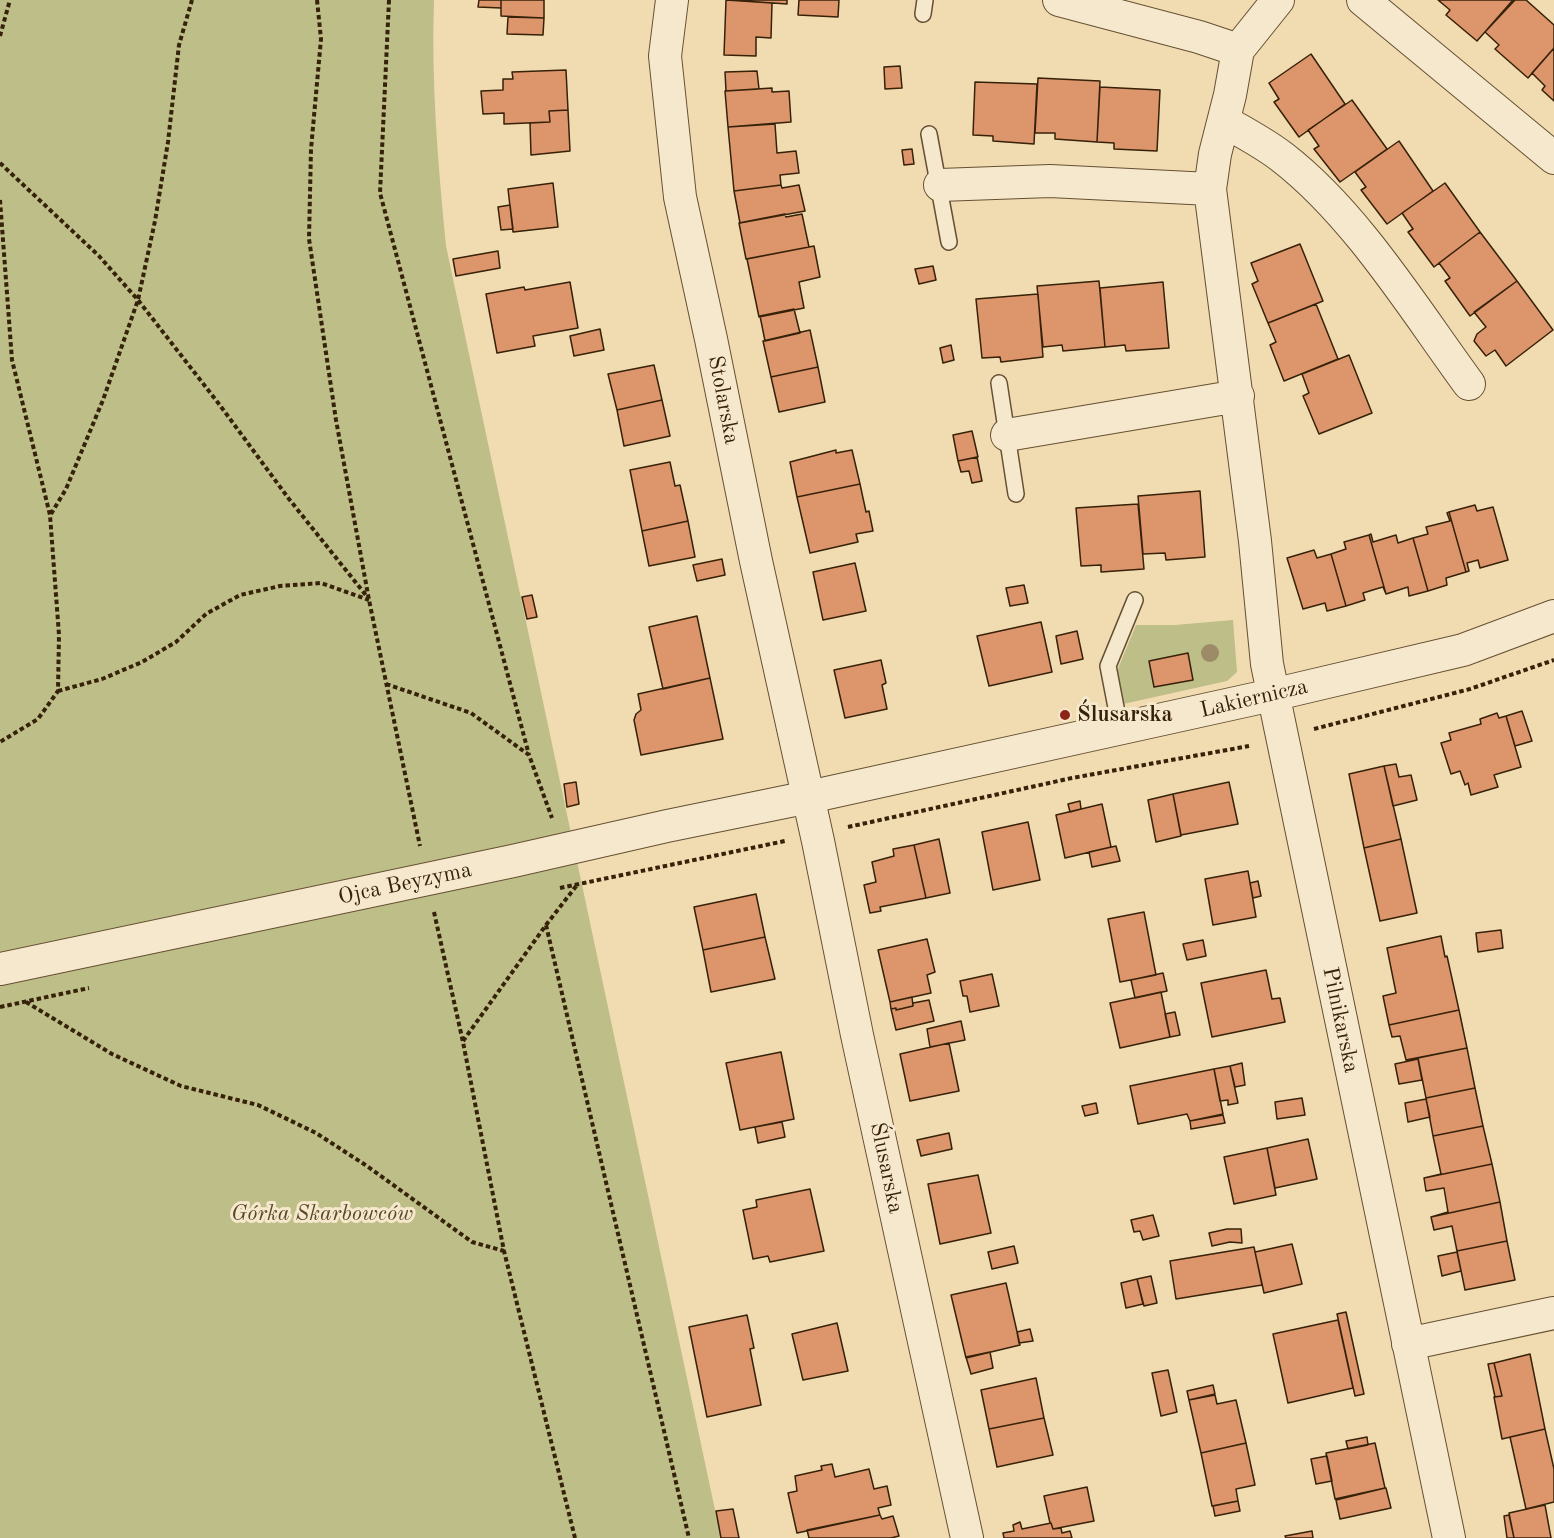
<!DOCTYPE html>
<html>
<head>
<meta charset="utf-8">
<style>
	body { margin:0 }
	canvas { display:block; background:#f1dbb0 }
</style>
</head>
<body>
<canvas width="1554" height="1538"></canvas>
<script>
const ctx = document.querySelector('canvas').getContext('2d');
ctx.lineJoin = 'round';
function paint(path, color) { ctx.fillStyle = color; ctx.fill(path, 'evenodd'); }
function trace(path, color, width, dash) { ctx.strokeStyle = color; ctx.lineWidth = width; ctx.lineCap = dash ? 'butt' : 'round'; ctx.setLineDash(dash || []); ctx.stroke(path); }
function label(font, color, halo, rows, align = 'center') {
  ctx.font = font + ' "Old Standard TT",serif'; ctx.lineWidth = 6; ctx.setLineDash([]); ctx.textBaseline = 'middle'; ctx.strokeStyle = halo; ctx.fillStyle = color; for (const [text, x, y, turn = 0] of rows) {
    ctx.save(); ctx.translate(x, y); ctx.rotate((+turn || 0) * Math.PI / 180); ctx.textAlign = isNaN(turn) ? turn : align; if (halo) ctx.strokeText(text, 0, 0); ctx.fillText(text, 0, 0); ctx.restore();
  }
}
const green = new Path2D(`
	M0,0H434C431,82 438,164 446,246L721,1538H0Z
	M1233,620L1237,672L1227,681L1123,704L1117,671L1136,625H1175Z`);
const building = new Path2D(`
	M479,0H501V8L478,7Z
	M501,0H544V18L501,16Z
	M726,0L772,3L771,38L756,37V56L724,55Z
	M730,0H787V4Z
	M799,0H839L838,17L798,15Z
	M1438,0H1513L1477,41L1446,15L1450,10Z
	M1515,0H1526L1554,25V48L1528,78L1495,49L1499,45L1485,32Z
	M508,17L544,18L543,35L507,34Z
	M1554,48V101L1542,90L1545,86L1532,73Z
	M1311,54L1345,104L1299,137L1274,102L1279,99L1269,83Z
	M900,66L902,88L885,89L884,67Z
	M566,70L568,110L549,111L550,122L504,124V113L483,114L481,91L503,90V79H513L512,72Z
	M757,71L759,89L726,91L725,72Z
	M1038,78L1100,81L1097,142L1055,139V133H1035Z
	M975,82L1037,84L1034,144L993,141V136L973,135Z
	M1100,87L1160,90L1157,151L1114,149V143L1097,142Z
	M772,88V92L789,91L791,122L728,127L725,91Z
	M1352,100L1387,149L1340,182L1314,149L1319,146L1308,130Z
	M568,110L570,151L531,155L530,123L550,122L549,111Z
	M775,124L777,153L796,151L799,173L780,175L781,185L734,191L728,127Z
	M1399,141L1433,191L1387,224L1361,190L1366,187L1355,172Z
	M912,149L914,164L904,165L902,150Z
	M553,183L558,227L513,232L508,189Z
	M1445,183L1480,232L1434,267L1408,232L1413,229L1402,213Z
	M781,185L782,188L799,185L805,211L740,223L734,191Z
	M510,205L513,229L501,230L498,207Z
	M785,214L786,217L802,214L809,247L746,259L739,223Z
	M1480,232L1517,281L1470,316L1445,281L1450,278L1439,263Z
	M1300,244L1323,301L1268,323L1252,284L1258,281L1251,263Z
	M814,246L820,277L799,282L804,308L759,317L747,259Z
	M498,251L500,268L456,276L453,259Z
	M933,266L936,280L919,284L915,269Z
	M1099,281L1105,347L1063,351L1062,345L1043,347L1037,286Z
	M1517,281L1553,330L1506,366L1495,350L1486,356L1474,341L1477,334L1486,327L1474,312Z
	M570,282L578,328L533,336L535,346L497,353L486,294L524,287L525,290Z
	M1163,282L1169,348L1126,351L1125,345L1105,347L1100,288Z
	M1038,294L1043,357L1001,362L1000,357L982,358L976,299Z
	M1316,304L1338,359L1284,381L1270,345L1276,342L1268,323Z
	M794,309L800,333L765,341L760,316Z
	M600,329L604,350L574,356L570,336Z
	M810,330L818,367L771,377L763,341Z
	M951,345L954,360L943,363L940,348Z
	M1349,355L1372,413L1319,434L1303,396L1309,393L1302,374Z
	M654,365L662,400L617,410L608,374Z
	M818,367L825,402L779,412L771,377Z
	M662,400L670,436L624,446L617,410Z
	M972,431L978,457L958,461L953,435Z
	M836,450V453L852,450L860,484L797,497L790,462Z
	M977,457L982,481L972,483L969,471L961,472L958,461Z
	M670,462L675,486L680,485L688,521L642,531L630,470Z
	M860,484L866,512L869,511L873,531L856,534L858,542L810,553L797,497Z
	M1200,491L1205,557L1166,560L1165,553L1143,554L1138,496Z
	M1138,504L1144,569L1101,572V565L1081,566L1076,508Z
	M1475,505L1477,511L1493,507L1508,560L1480,568L1478,560L1467,563L1469,571L1466,572L1449,512Z
	M1449,512L1466,572L1446,578L1447,585L1428,591L1413,538L1428,534L1426,527L1450,521L1447,513Z
	M688,521L695,557L649,566L642,531Z
	M1371,534L1373,542L1396,535L1398,543L1413,538L1428,591L1409,596L1408,587L1386,594L1369,535Z
	M1369,535L1386,594L1383,587L1376,589L1363,593L1365,600L1346,606L1331,554L1346,549L1344,542Z
	M1314,550L1317,558L1331,554L1346,606L1327,611L1325,603L1303,609L1287,558Z
	M722,559L725,575L697,581L693,565Z
	M855,563L866,611L823,620L813,572Z
	M1024,585L1028,603L1010,606L1006,588Z
	M532,595L537,617L527,619L522,597Z
	M697,616L710,678L663,689L649,627Z
	M1041,622L1052,672L989,686L977,636Z
	M1077,631L1083,659L1061,664L1056,636Z
	M1188,653L1193,680L1154,687L1149,661Z
	M881,660L886,683L882,685L887,709L845,718L834,670Z
	M710,678L723,739L641,755L634,720L636,714L641,710L638,694Z
	M1522,711L1532,741L1515,746L1506,716Z
	M1497,713L1499,718L1506,716L1521,767L1494,775L1498,787L1471,795L1468,783L1465,785L1460,771L1451,774L1441,743L1451,740L1449,733L1481,724L1480,719Z
	M1396,764L1399,777L1411,775L1417,800L1393,806L1384,766Z
	M1384,766L1401,839L1364,848L1349,774Z
	M576,782L579,804L567,807L564,784Z
	M1229,782L1238,824L1181,835L1173,794Z
	M1173,794L1181,836L1156,842L1148,800Z
	M1080,801L1081,809L1070,812L1068,804Z
	M1102,804L1111,847L1065,858L1056,815Z
	M1028,822L1040,880L993,890L982,832Z
	M939,839L950,893L926,898L914,845Z
	M1401,839L1417,913L1380,921L1364,848Z
	M914,845L926,898L880,907L881,911L870,913L864,885L876,882L872,862L894,856L893,849Z
	M1116,846L1120,861L1092,867L1089,852Z
	M1248,871L1256,917L1213,925L1205,879Z
	M1258,881L1261,896L1253,898L1250,883Z
	M756,894L765,937L703,950L694,907Z
	M1144,912L1156,975L1120,982L1108,919Z
	M1501,930L1503,948L1478,952L1476,933Z
	M1441,936L1445,957L1447,956L1459,1010L1389,1025L1383,996L1396,993L1387,948Z
	M765,937L775,979L711,992L703,950Z
	M927,939L935,972L927,975L931,993L890,1002L878,950Z
	M1203,940L1206,956L1187,960L1183,944Z
	M1266,970L1272,999L1280,998L1285,1022L1212,1037L1201,983Z
	M1163,973L1167,991L1135,998L1131,980Z
	M992,974L999,1006L970,1012L967,996H963L960,981Z
	M1161,992L1170,1037L1120,1048L1110,1003Z
	M912,997L913,1006L896,1010V1008L891,1009L890,1002Z
	M929,1000L934,1021L896,1030L891,1009L896,1008V1010L913,1006V1003Z
	M1459,1010L1467,1048L1406,1060L1400,1036L1392,1037L1389,1025Z
	M1175,1012L1180,1035L1170,1037L1165,1014Z
	M961,1021L965,1040L930,1047L927,1029Z
	M949,1043L959,1091L910,1101L900,1054Z
	M1467,1048L1475,1088L1426,1098L1418,1058Z
	M781,1052L794,1119L740,1130L726,1063Z
	M1418,1059L1422,1080L1399,1084L1395,1064Z
	M1242,1063L1245,1085L1235,1087L1230,1066Z
	M1230,1066L1238,1103L1228,1105V1100L1220,1101L1214,1069Z
	M1214,1069L1223,1114L1190,1121L1187,1114L1138,1124L1130,1086Z
	M1475,1088L1483,1126L1433,1136L1426,1098Z
	M1302,1098L1305,1115L1277,1119L1275,1102Z
	M1426,1099L1430,1117L1408,1122L1405,1103Z
	M1096,1103L1098,1113L1085,1116L1082,1106Z
	M1223,1115L1225,1123L1191,1129L1190,1121Z
	M782,1122L785,1137L758,1143L755,1127Z
	M1483,1126L1492,1164L1424,1178L1441,1174L1433,1136Z
	M949,1133L952,1149L921,1156L917,1140Z
	M1308,1139L1317,1179L1275,1188L1267,1148Z
	M1267,1148L1276,1195L1234,1204L1224,1157Z
	M1492,1164L1500,1202L1431,1217L1448,1212L1444,1188L1426,1191L1424,1178Z
	M978,1175L991,1233L940,1244L928,1184Z
	M810,1189L824,1251L770,1262L768,1256L753,1259L743,1210L757,1207L756,1200Z
	M1500,1202L1507,1241L1457,1251L1452,1226L1434,1230L1431,1217Z
	M1153,1215L1159,1236L1143,1240L1140,1231L1134,1232L1131,1220Z
	M1227,1229H1241L1242,1243L1230,1242L1212,1246L1209,1233Z
	M1507,1241L1515,1280L1465,1290L1457,1251Z
	M1292,1244L1302,1284L1264,1293L1255,1252Z
	M1014,1246L1018,1263L992,1269L988,1252Z
	M1254,1247L1262,1285L1176,1299L1170,1261Z
	M1457,1252L1461,1271L1442,1276L1438,1256Z
	M1151,1276L1157,1303L1144,1306L1137,1279Z
	M1137,1279L1143,1304L1126,1308L1121,1283Z
	M1006,1283L1020,1345L966,1358L951,1295Z
	M1346,1312L1364,1394L1355,1396L1337,1314Z
	M747,1315L754,1348L750,1349L761,1405L707,1417L689,1327Z
	M1338,1320L1353,1388L1288,1403L1273,1334Z
	M837,1323L848,1371L803,1380L792,1334Z
	M1030,1329L1033,1341L1019,1343L1017,1332Z
	M990,1352L993,1368L971,1374L966,1357Z
	M1530,1354L1545,1429L1502,1439L1494,1397L1502,1396L1494,1363Z
	M1494,1363L1502,1396L1495,1397L1488,1364Z
	M1168,1370L1177,1412L1161,1416L1152,1373Z
	M1036,1378L1044,1418L989,1429L981,1390Z
	M1213,1385L1215,1394L1189,1400L1187,1391Z
	M1215,1395L1217,1404L1236,1400L1246,1443L1201,1453L1189,1400Z
	M1044,1418L1053,1455L997,1467L989,1429Z
	M1545,1429L1554,1469V1502L1526,1509L1510,1437Z
	M1367,1437L1368,1445L1348,1449L1346,1441Z
	M1246,1443L1255,1485L1236,1489L1238,1501L1212,1506L1201,1453Z
	M1375,1443L1385,1488L1335,1499L1326,1453Z
	M1327,1456L1332,1481L1316,1484L1311,1459Z
	M832,1464L835,1477L869,1469L874,1489L887,1486L891,1505L878,1508L880,1515L797,1533L788,1493L797,1491L795,1476L822,1470L821,1466Z
	M1087,1487L1094,1521L1053,1529L1051,1523H1050L1044,1496Z
	M1385,1488H1386L1391,1508L1340,1519L1336,1500Z
	M1238,1501L1240,1511L1215,1516L1213,1506Z
	M1545,1505L1551,1538H1514L1509,1513Z
	M733,1509L739,1538H721L716,1511Z
	M880,1515L882,1519L893,1516L899,1536L891,1538H809L807,1530Z
	M1509,1515L1514,1538H1507L1504,1516Z
	M1020,1522L1022,1529L1051,1523L1053,1529L1061,1528L1062,1533L1070,1531L1072,1538H1004L1003,1533L1014,1531L1013,1525Z
	M1312,1531L1313,1538H1286L1285,1536Z`);
const path = new Path2D(`
	M317,0L321,39L311,149L309,239L336,420L369,600L420,846
	M389,0L380,193L529,755
	M0,36L10,0
	M0,163L99,256L138,300L219,404L289,499L369,599
	M0,200L12,360L50,515L59,635L58,691L38,719L0,742
	M51,514L66,489L103,400L138,300L155,221L168,142L179,45L192,0
	M386,684L471,713L529,755L552,818
	M58,691L102,679L142,662L176,642L206,614L240,595L280,586L321,583L369,600
	M1314,729L1470,689L1554,660
	M848,827L1072,778L1249,746
	M560,888L785,841
	M434,912L463,1042L504,1251L575,1538
	M546,925L689,1538
	M26,1002L112,1054L181,1086L258,1105L316,1133L367,1166L472,1242L504,1251
	M0,1007L89,988
	M463,1041L546,925L577,885`);
const lane = new Path2D(`
	M923,14L925,0
	M929,134L949,242
	M999,383L1016,494
	M1120,728L1108,666L1135,600`);
const street = new Path2D(`
	M672,0L665,56L680,197L711,339L756,561L818,841L857,1035L967,1538
	M1059,0L1199,37L1238,50
	M1278,0L1238,50L1230,95L1215,154L1210,189L1255,541L1267,664L1449,1538
	M1363,0L1554,158
	M1224,121C1244,133 1264,143 1282,157C1356,214 1414,309 1469,384
	M940,185L1050,181L1210,189
	M1007,435L1238,396
	M0,969L513,861L667,826L809,797L1272,695L1463,650L1554,616
	M1408,1344L1554,1313`);
const trees = [
	[1210,653]
];
const markers = [
	[1065,715,6,"#8f2418"]
];
const streetNames = [
	["Stolarska",723,400,79],
	["Lakiernicza",1254,699,-13],
	["Ojca Beyzyma",405,884,-12],
	["Pilnikarska",1340,1020,78],
	["Ślusarska",886,1168,78]
];
const poiNames = [
	["Ślusarska",1077,715]
];
const parkNames = [
	["Górka Skarbowców",322,1214]
];
paint(green, '#bebe88');
paint(building, '#dd956b');
trace(building, '#362109', 1.5);
trace(lane, '#655033', 18);
trace(street, '#655033', 34);
trace(path, '#362109', 4, [4.5, 3]);
trace(lane, '#f6e8cc', 15);
trace(street, '#f6e8cc', 32);
ctx.fillStyle = '#9d8a66';
for (const [x, y] of trees) { ctx.beginPath(); ctx.arc(x, y, 9, 0, 2 * Math.PI); ctx.fill(); }
for (const [x, y, r, color] of markers) { const dot = new Path2D(); dot.arc(x, y, r, 0, 2 * Math.PI); ctx.fillStyle = color; ctx.fill(dot); trace(dot, '#f6e8cc', 2); }
label('22px', '#362109', '#f6e8cc', streetNames);
label('bold 22px', '#362109', '#f6e8cc', poiNames, 'left');
label('italic 22px', '#584829', '#f6e8cc', parkNames);
</script>
</body>
</html>
